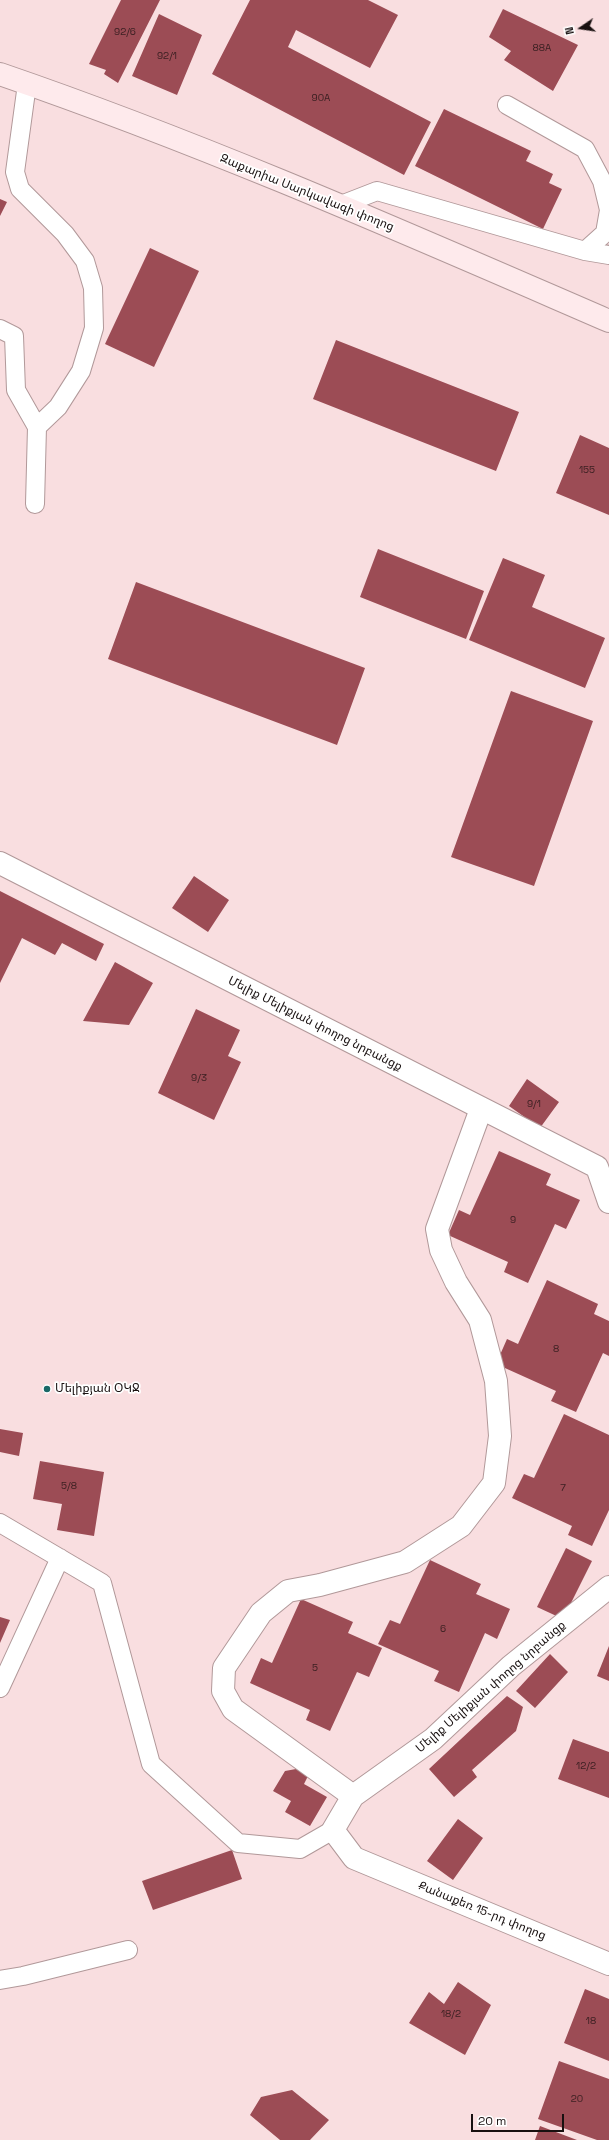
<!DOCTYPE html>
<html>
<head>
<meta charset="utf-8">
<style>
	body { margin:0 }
	#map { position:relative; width:609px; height:2140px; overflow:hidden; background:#f9dee0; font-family:"Space Grotesk",sans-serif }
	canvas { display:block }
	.north { position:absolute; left:561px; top:8px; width:40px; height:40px; -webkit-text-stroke:3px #fff; paint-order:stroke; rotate:257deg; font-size:11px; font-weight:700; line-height:16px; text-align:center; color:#181010 }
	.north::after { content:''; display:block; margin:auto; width:14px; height:18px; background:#181010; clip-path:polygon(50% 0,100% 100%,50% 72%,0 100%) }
	.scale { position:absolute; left:471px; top:2114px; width:93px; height:18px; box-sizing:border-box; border:2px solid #181010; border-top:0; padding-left:5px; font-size:12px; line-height:14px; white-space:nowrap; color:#181010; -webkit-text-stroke:3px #fff; paint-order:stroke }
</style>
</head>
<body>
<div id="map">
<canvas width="609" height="2140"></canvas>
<div class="north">N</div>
<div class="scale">20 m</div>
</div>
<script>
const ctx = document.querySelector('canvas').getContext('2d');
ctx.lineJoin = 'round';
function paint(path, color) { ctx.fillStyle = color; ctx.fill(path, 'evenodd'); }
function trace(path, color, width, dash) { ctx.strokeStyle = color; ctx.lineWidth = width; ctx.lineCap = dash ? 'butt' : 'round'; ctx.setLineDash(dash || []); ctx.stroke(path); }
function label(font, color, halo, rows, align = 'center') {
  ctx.font = font + ' "Space Grotesk","Noto Sans Armenian",sans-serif'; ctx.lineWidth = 3.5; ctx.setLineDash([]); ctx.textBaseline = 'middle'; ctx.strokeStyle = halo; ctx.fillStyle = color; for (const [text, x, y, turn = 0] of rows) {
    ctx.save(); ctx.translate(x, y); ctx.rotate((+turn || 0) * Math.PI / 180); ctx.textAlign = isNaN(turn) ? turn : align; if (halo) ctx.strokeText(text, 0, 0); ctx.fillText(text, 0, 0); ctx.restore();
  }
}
const building = new Path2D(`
	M121,0H160L118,83L104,74L106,70L89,64Z
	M250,0H368L398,15L370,68L296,30L288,47L431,122L404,175L212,74Z
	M503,9L578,45L553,91L504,60L511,51L489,37Z
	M159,14L202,35L177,95L132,76Z
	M444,109L531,151L526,161L553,174L549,183L562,189L543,229L415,166Z
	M0,199L7,202L0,216Z
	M150,248L199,271L154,367L105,344Z
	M336,340L519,412L496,471L313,399Z
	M580,435L609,448V515L556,493Z
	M378,549L484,591L466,639L360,597Z
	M503,558L545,575L532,607L605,638L585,688L469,640Z
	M136,582L365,668L337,745L108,659Z
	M511,691L593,721L534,886L451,857Z
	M194,876L229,900L208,932L172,908Z
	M0,891L104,944L96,961L62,943L55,955L22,938L0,983Z
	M115,962L153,983L129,1025L83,1021Z
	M196,1009L240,1030L228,1056L241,1062L214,1120L158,1093Z
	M527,1079L559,1102L540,1128L509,1106Z
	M499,1151L551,1174L546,1185L580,1200L566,1229L555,1224L528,1283L504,1272L508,1262L448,1235L459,1210L470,1215Z
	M547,1280L598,1304L594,1314L609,1321V1356L603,1353L576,1412L551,1401L556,1391L496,1364L507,1339L518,1344Z
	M564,1414L609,1435V1510L592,1546L568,1535L572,1526L512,1498L524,1474L534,1478Z
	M0,1429L23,1433L19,1456L0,1452Z
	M40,1461L104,1472L94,1536L57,1530L62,1504L33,1499Z
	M566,1548L592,1561L563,1619L537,1607Z
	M430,1560L481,1584L476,1594L510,1609L497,1639L485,1633L459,1692L434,1681L439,1671L378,1644L390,1620L400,1624Z
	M301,1599L353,1622L348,1633L382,1648L369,1677L357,1672L330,1731L306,1720L310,1710L250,1683L261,1658L272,1663Z
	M0,1617L10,1620L0,1643Z
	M609,1646V1681L597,1676Z
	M550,1654L568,1672L535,1708L516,1691Z
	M507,1696L523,1707L516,1731L472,1770L477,1777L454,1797L429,1769Z
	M573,1739L609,1752V1798L558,1779Z
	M296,1769L308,1776L304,1784L327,1797L310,1826L285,1812L291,1801L273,1791L285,1771Z
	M458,1819L483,1838L453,1880L427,1861Z
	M232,1850L242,1879L153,1910L142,1881Z
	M458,1982L491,2005L465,2055L409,2023L429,1992L444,2004Z
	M585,1989L609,1999V2061L564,2043Z
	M559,2061L609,2079V2140H597L538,2119Z
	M292,2090L329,2120L310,2140H280L250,2115L261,2097Z
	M540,2126L577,2140H535Z`);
const service = new Path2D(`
	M27,84L15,172L20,189L65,234L85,261L93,288L94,328L81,371L58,407L37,427
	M507,105L585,149L602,181L609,210L605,233L585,251
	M341,205L377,191L585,251L609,255
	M0,329L14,336L16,390L37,427L35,504
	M0,1523L102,1583L151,1764L238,1843L300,1849L333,1830
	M0,1688L60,1558
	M0,1980L23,1976L128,1950`);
const minor = new Path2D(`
	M0,863L597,1167L609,1202
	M609,1587L511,1666L433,1739L353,1796L333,1830L354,1858L609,1964
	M353,1796L233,1709L223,1691L224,1668L261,1613L288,1591L320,1585L405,1562L461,1526L494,1483L500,1436L496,1381L480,1320L456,1282L441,1250L437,1229L481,1109`);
const secondary = new Path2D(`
	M0,74C207,145 408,234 609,321`);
const markers = [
	[47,1389,4,"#1a6867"]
];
const numberNames = [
	["92/6",125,32],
	["88A",542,48],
	["92/1",167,56],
	["90A",321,98],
	["155",587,470],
	["9/3",199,1078],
	["9/1",534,1104],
	["9",513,1220],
	["8",556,1349],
	["5/8",69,1486],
	["7",563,1488],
	["6",443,1629],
	["5",315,1668],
	["12/2",586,1766],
	["18/2",451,2014],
	["18",591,2021],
	["20",577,2099]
];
const streetNames = [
	["Զաքարիա Սարկավագի փողոց",307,193,22],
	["Մելիք Մելիքյան փողոց նրբանցք",315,1024,27],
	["Մելիք Մելիքյան փողոց նրբանցք",491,1687,-41],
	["Քանաքեռ 15-րդ փողոց",482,1911,22]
];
const poiNames = [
	["Մելիքյան ՕԿՋ",55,1389]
];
paint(building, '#9c4c55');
trace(service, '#b19899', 20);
trace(minor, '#b19899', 24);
trace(secondary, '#b19899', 24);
trace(service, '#fff', 18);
trace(minor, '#fff', 22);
trace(secondary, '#feeaec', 22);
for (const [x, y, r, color] of markers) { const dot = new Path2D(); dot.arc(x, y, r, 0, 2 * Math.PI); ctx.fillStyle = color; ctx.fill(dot); trace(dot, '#fff', 1.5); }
label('10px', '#391f21', null, numberNames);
label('12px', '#181010', '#fff', streetNames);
label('12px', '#181010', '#fff', poiNames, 'left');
</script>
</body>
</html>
